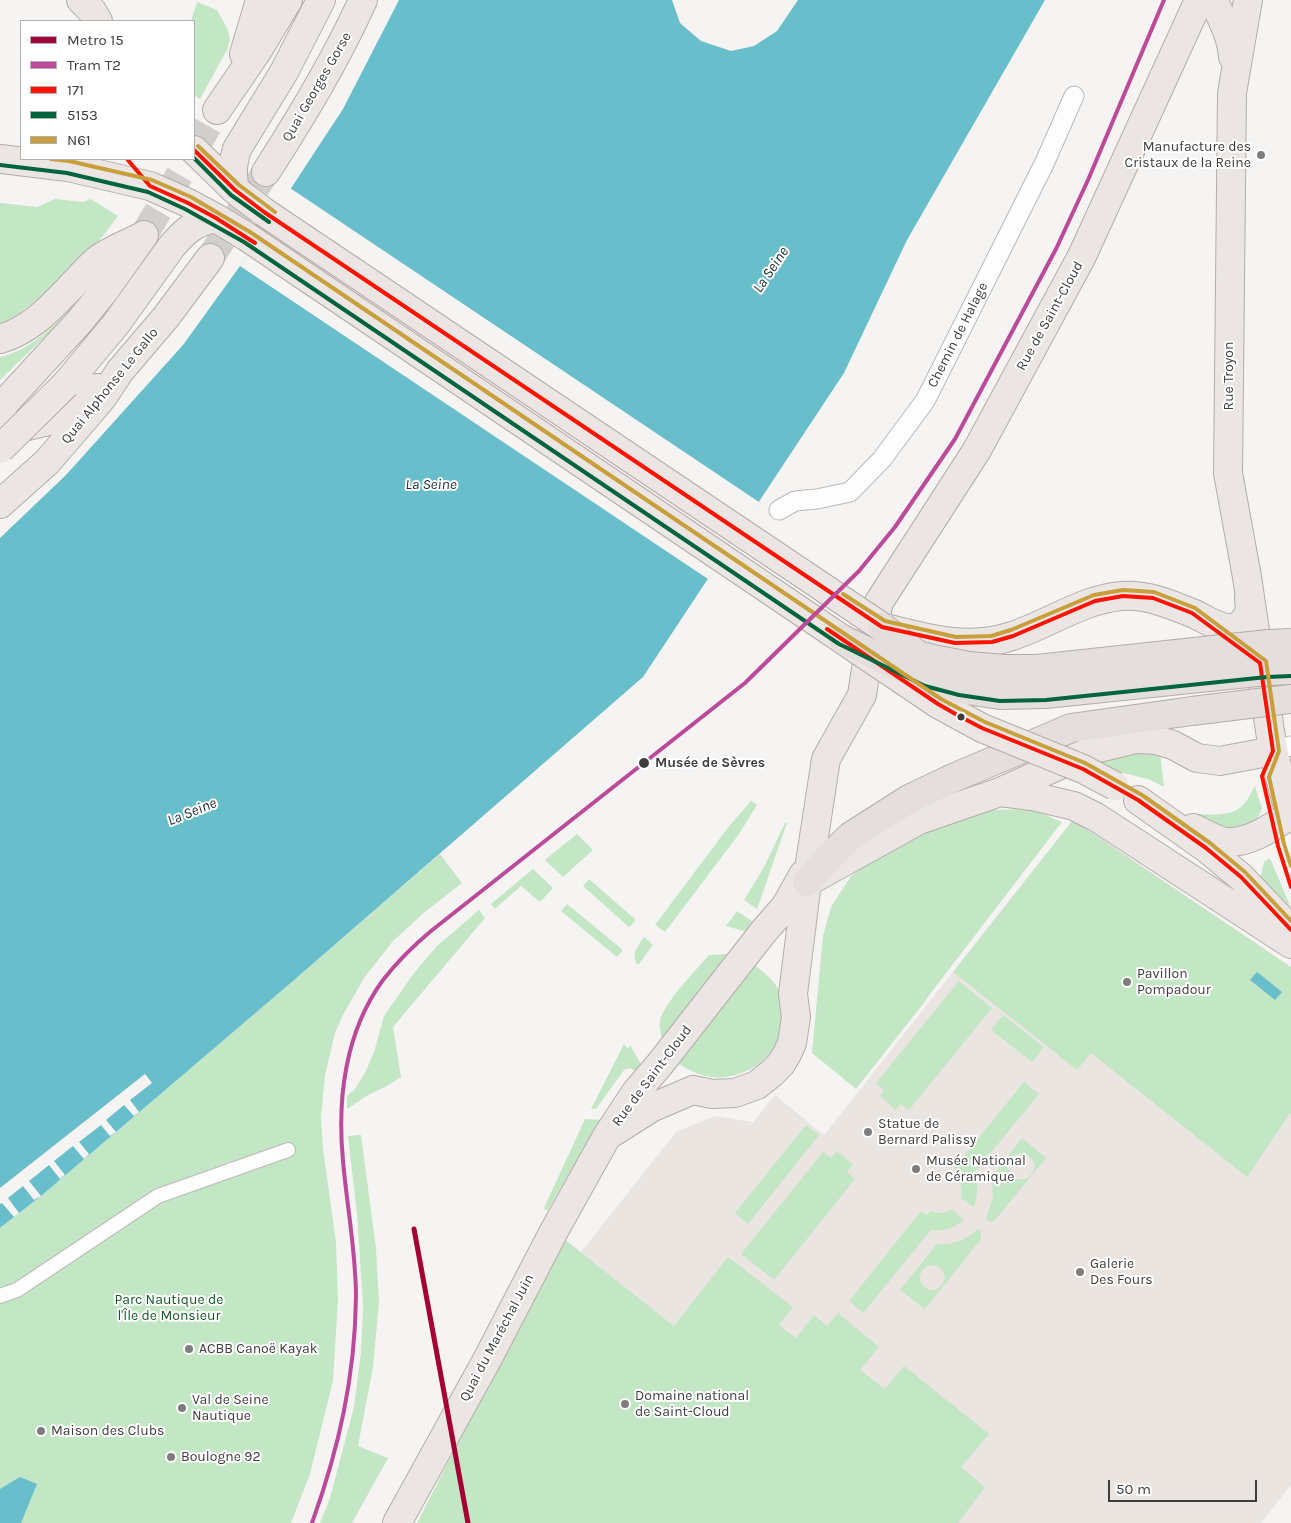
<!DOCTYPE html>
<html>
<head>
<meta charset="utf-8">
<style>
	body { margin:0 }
	#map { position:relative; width:1291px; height:1523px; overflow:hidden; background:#f6f4f2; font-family:Karla,sans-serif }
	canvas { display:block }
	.legend { position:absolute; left:20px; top:20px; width:175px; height:140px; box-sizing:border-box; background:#fff; border:1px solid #b2b1b1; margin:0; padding:6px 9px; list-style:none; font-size:15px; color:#3e3d3b }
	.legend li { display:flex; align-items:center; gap:10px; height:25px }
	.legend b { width:25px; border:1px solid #b2b1b1 }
	.scale { position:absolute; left:1108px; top:1480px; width:149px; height:22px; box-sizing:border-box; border:2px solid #3e3d3b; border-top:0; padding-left:6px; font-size:15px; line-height:18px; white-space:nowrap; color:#3e3d3b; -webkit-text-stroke:4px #fff; paint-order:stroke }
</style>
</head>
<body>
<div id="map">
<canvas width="1291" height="1523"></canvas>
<ul class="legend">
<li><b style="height:6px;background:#a50034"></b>Metro 15</li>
<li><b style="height:6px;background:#bb4a9b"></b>Tram T2</li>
<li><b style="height:6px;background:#ff1300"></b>171</li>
<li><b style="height:6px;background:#00643c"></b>5153</li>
<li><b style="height:6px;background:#c89f3a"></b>N61</li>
</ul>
<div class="scale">50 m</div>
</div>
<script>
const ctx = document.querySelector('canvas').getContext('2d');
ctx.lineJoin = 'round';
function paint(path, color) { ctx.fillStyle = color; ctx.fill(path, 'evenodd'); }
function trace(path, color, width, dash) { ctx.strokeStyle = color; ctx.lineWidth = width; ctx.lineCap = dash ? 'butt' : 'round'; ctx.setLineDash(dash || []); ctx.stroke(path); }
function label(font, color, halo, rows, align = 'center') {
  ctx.font = font + ' Karla,sans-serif'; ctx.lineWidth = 4; ctx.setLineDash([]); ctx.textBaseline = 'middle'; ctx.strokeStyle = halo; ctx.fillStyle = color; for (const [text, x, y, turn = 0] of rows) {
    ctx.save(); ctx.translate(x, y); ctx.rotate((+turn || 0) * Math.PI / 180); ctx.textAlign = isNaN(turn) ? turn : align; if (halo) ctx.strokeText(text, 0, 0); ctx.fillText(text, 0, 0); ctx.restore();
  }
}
const built = new Path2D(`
	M1073,820L1291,967V1485L1261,1523H924L856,1472L581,1252L676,1132L715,1116L753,1122L775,1095L824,1135Z`);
const green = new Path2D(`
	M197,2L217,10L227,28L230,39L227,50L200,99L194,95V21H191Z
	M55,199L83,202L91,199L118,216L93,249L46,293L13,318L0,324V203L37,207Z
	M80,301L81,302L0,380V357C32,350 56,323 80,301Z
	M1160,752L1164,787L1148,779L1115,771L1097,761L1102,753Z
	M1255,786L1262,809L1257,819L1247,827L1237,831L1208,826L1193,814C1212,814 1232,818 1245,803C1249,798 1252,791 1255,786Z
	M751,801L757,805L739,834L665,932L655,925L730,825Z
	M1032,809L1062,822L927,998V999L856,1089L812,1053L823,936L831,907L851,876L897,844L952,819L990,810Z
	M1073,820L1291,967V1112L1247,1177L1091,1053L1077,1070L953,972Z
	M785,823H787L757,909L744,900L764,867Z
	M577,834L593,850L563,877L545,860Z
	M440,854L462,883L426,911L393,941L364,978L343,1015L335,1033L325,1075L321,1117L323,1149L336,1242L338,1299L333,1381L310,1474L291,1523H0V1228L41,1196L293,981Z
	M1270,858L1291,908V916L1259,883L1264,862Z
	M533,869L553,888L540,902L521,886L495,909L491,904Z
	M589,879L636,920L629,927L583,886Z
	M567,904L623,950L617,957L561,911Z
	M479,910L485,918L393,1027L401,1077L387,1086L368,1095L347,1109V1096L355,1089L365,1073L374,1052L384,1016L414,973L437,946Z
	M737,911L752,921L747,932L726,926Z
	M644,937L653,945L638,965C630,955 638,946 644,937Z
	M731,954L662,1041C661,1034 659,1027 660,1021C663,1004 696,970 709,955Z
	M755,965C763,972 772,978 777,987C791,1011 781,1048 759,1064C751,1070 738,1075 727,1077C709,1080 691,1072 677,1063Z
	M959,981L992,1008L909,1110L901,1104L896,1110L880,1096L884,1090L876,1083Z
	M1003,1015L1044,1047L1032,1062L991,1030Z
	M624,1044L628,1049L630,1045L642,1066L638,1073L630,1068L624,1070L596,1109H591Z
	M1024,1082L1039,1094L975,1172C978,1185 978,1195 974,1207L961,1198C962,1189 961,1183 956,1177L960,1172L954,1168Z
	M585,1119L601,1120L547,1211L544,1208Z
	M806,1125L819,1135L748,1224L735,1213Z
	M361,1135L376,1248L379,1302L373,1367L358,1446L388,1458L352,1523H320L330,1498L354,1407L361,1352L363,1305L357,1214L348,1136Z
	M1022,1138L1046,1158L995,1220L991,1222L986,1219L993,1197L992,1177ZM1020,1153L1029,1156L1035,1164C1034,1183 1012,1185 1008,1167L1011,1157Z
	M837,1151L853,1164L847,1172L855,1179L774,1280L741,1254L823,1152L831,1158Z
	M952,1209L964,1220C954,1228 943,1232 931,1230L863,1313L849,1301L921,1211L926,1215L931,1211C939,1214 945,1214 952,1209Z
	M978,1229L981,1233V1239L925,1309L900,1290L937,1244C953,1245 966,1240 978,1229ZM930,1265L938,1266L944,1272C945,1278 945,1283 940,1287C925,1299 909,1273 930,1265Z
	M563,1238L674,1326L728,1257L793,1307L779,1325L796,1338L814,1315L827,1326L838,1313L879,1347L860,1370L885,1389L904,1366L989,1434L961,1467L985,1487L958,1523H417Z`);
const water = new Path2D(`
	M399,0H672L680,23L701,41L731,51L754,46L777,31L798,0H1045L907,240L844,373L643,677L293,981L41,1196L0,1228V538L66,475L183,345L240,266L343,109Z
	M1257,972L1282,992L1275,1000L1250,980Z
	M20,1477L37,1484L21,1523H0V1489Z`);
const pier = new Path2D(`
	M290,188L759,502L708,579L240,266Z
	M145,1074L152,1083L130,1100L139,1112L134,1116L124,1105L106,1120L116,1132L110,1136L101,1125L79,1142L89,1154L84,1159L73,1146L54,1161L65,1175L60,1179L49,1165L29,1181L41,1196L34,1200L23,1186L8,1198L19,1213L14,1217L2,1203L0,1204V1188Z`);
const primaryTunnel = new Path2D(`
	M194,150L217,110
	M144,235L189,159
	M210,258L266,172`);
const pedestrian = new Path2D(`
	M0,1296L17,1290L158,1196L288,1150`);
const minor = new Path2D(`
	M779,510L795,501L817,499L850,492L882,459L925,401L1044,164L1074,96
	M1273,751L1291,746`);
const primary = new Path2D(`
	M81,0L92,11L98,21
	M1214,0C1221,19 1232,36 1233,57
	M1248,0L1232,93L1228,473L1247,577L1273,751L1291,818
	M244,54L260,0
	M217,110L258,50L288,0
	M194,150L235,190L264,212
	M0,159L68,167L150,186L188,203L216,218L247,237
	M266,172C302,116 336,60 363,0
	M235,190C232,174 232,165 237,149L284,72L321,0
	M0,339C40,328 67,288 96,261C106,252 129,243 141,237
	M66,384L116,324L172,246C186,230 195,222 216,218
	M0,408L79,322L105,290L144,235
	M11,426H28L49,421L78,404L97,388
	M0,504L47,462L85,418L102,398L120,371L166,317L210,258
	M882,627C925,638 969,651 1012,636C1049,624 1083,599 1122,596C1146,594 1170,604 1192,613C1204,618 1217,628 1230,628C1234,628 1238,626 1241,625L1250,612L1249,598
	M1000,792L1032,796L1074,806L1096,817L1291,944
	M1138,800L1206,848L1241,877L1291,930
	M1193,828C1202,832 1217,841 1226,842C1250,843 1271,828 1290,815
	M811,880L919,820L1000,792L1095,749L1136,739L1156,740L1173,745L1197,758L1220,761L1273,751
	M607,1136L651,1108L693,1090L712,1094L735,1093L757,1085L772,1073L781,1064L787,1054L792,1043L796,1017L793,994L807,882L826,759L862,695L870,642L879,602L977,450L1082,256L1199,0
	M397,1523L488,1358L554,1231L607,1136L636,1092L660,1064L764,931L785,907L803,875`);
const trunk = new Path2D(`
	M807,882L831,855L851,836L909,799L953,778L1071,728L1192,711`);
const primaryBridge = new Path2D(`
	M264,212L882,627
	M247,237L938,704L982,728L1083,769L1115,786
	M0,449L66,384`);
const trunkBridge = new Path2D(`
	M882,627L918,655L933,659L969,666L1004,669H1037L1268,644L1291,643
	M842,639L927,680L960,689L1000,695L1045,694L1267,671L1291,670
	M1192,711L1291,699`);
const bus1 = new Path2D(`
	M194,150L235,190L264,212L882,627L955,643L992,642L1013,636L1095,601L1123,596L1153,598L1192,613L1260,663L1273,751L1262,776L1278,846L1291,887
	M127,159L150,186L188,203L216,218L255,243
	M827,629L938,704L959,716L982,728L1083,769L1138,800L1206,848L1241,877L1291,930`);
const bus2 = new Path2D(`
	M194,158L231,195L269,222
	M0,165L67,173L148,192L185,209L244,242L839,644L925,686L959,695L1000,701L1046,700L1267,677L1291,676`);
const bus3 = new Path2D(`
	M198,146L239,185L275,212
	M51,159L69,161L152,180L191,197L250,232L941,699L985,722L1085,763L1142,795L1210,843L1245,872L1291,921
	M843,594L885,621L956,637L991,636L1011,630L1094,595L1123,590L1154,592L1195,608L1266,661L1279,751L1269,777L1284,844L1291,866`);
const tram1 = new Path2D(`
	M312,1523C339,1448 355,1377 356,1297C356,1252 347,1207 343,1161C337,1099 345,1032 383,980C397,962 413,946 431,931L745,683L859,571L895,527L955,439L1056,249L1088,180L1164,0`);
const metro1 = new Path2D(`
	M414,1229L468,1523`);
const markers = [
	[1261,155,5,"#7e7d7b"],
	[961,717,4.5,"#3e3d3b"],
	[644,763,6,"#3e3d3b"],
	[1127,982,5,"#7e7d7b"],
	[868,1132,5,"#7e7d7b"],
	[916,1169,5,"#7e7d7b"],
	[1080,1272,5,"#7e7d7b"],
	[189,1349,5,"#7e7d7b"],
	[625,1404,5,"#7e7d7b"],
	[182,1408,5,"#7e7d7b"],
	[41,1431,5,"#7e7d7b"],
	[171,1457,5,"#7e7d7b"]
];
const streetNames = [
	["Quai Georges Gorse",317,87,-60],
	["Rue de Saint-Cloud",1050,316,-61],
	["Chemin de Halage",958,335,-63],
	["Rue Troyon",1229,376,-90],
	["Quai Alphonse Le Gallo",110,386,-51],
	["Rue de Saint-Cloud",652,1076,-53],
	["Quai du Maréchal Juin",497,1338,-62]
];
const poiNames = [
	["Manufacture des",1251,147,"right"],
	["Cristaux de la Reine",1251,163,"right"],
	["Pavillon",1137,974],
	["Pompadour",1137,990],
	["Statue de",878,1124],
	["Bernard Palissy",878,1140],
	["Musée National",926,1161],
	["de Céramique",926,1177],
	["Galerie",1090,1264],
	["Des Fours",1090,1280],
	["ACBB Canoë Kayak",199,1349],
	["Domaine national",635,1396],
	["de Saint-Cloud",635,1412],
	["Val de Seine",192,1400],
	["Nautique",192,1416],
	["Maison des Clubs",51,1431],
	["Boulogne 92",181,1457]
];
const stopNames = [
	["Musée de Sèvres",655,763]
];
const parkNames = [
	["Parc Nautique de",169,1300],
	["l'Île de Monsieur",169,1316]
];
const waterNames = [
	["La Seine",771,270,-56],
	["La Seine",431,485],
	["La Seine",192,812,-22]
];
paint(built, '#eae5e0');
paint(green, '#c3e6c5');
paint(water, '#69becc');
paint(pier, '#f6f4f2');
trace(primaryTunnel, '#d1cfcd', 28, [28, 14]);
trace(pedestrian, '#bab9b8', 16);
trace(minor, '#bab9b8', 21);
trace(primary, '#b5aca7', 30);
trace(trunk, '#b5aca7', 30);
trace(pedestrian, '#fefdfd', 14);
trace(minor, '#fefdfd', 19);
trace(primary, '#ebe6e4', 28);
trace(trunk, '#e4dedc', 28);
trace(primaryBridge, '#b5aca7', 30, []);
trace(trunkBridge, '#b5aca7', 30, []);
trace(primaryBridge, '#ebe6e4', 28);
trace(trunkBridge, '#e4dedc', 28);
trace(bus1, '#ff1300', 4);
trace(bus2, '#00643c', 4);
trace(bus3, '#c89f3a', 4);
trace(tram1, '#bb4a9b', 4);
trace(metro1, '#a50034', 5);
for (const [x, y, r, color] of markers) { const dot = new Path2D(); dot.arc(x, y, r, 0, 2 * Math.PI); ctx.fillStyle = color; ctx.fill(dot); trace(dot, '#fff', 2); }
label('14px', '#3e3d3b', '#fff', streetNames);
label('14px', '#3e3d3b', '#fff', poiNames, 'left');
label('bold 14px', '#3e3d3b', '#fff', stopNames, 'left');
label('14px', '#105923', '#fff', parkNames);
label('italic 15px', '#1a2e33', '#fff', waterNames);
</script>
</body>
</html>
